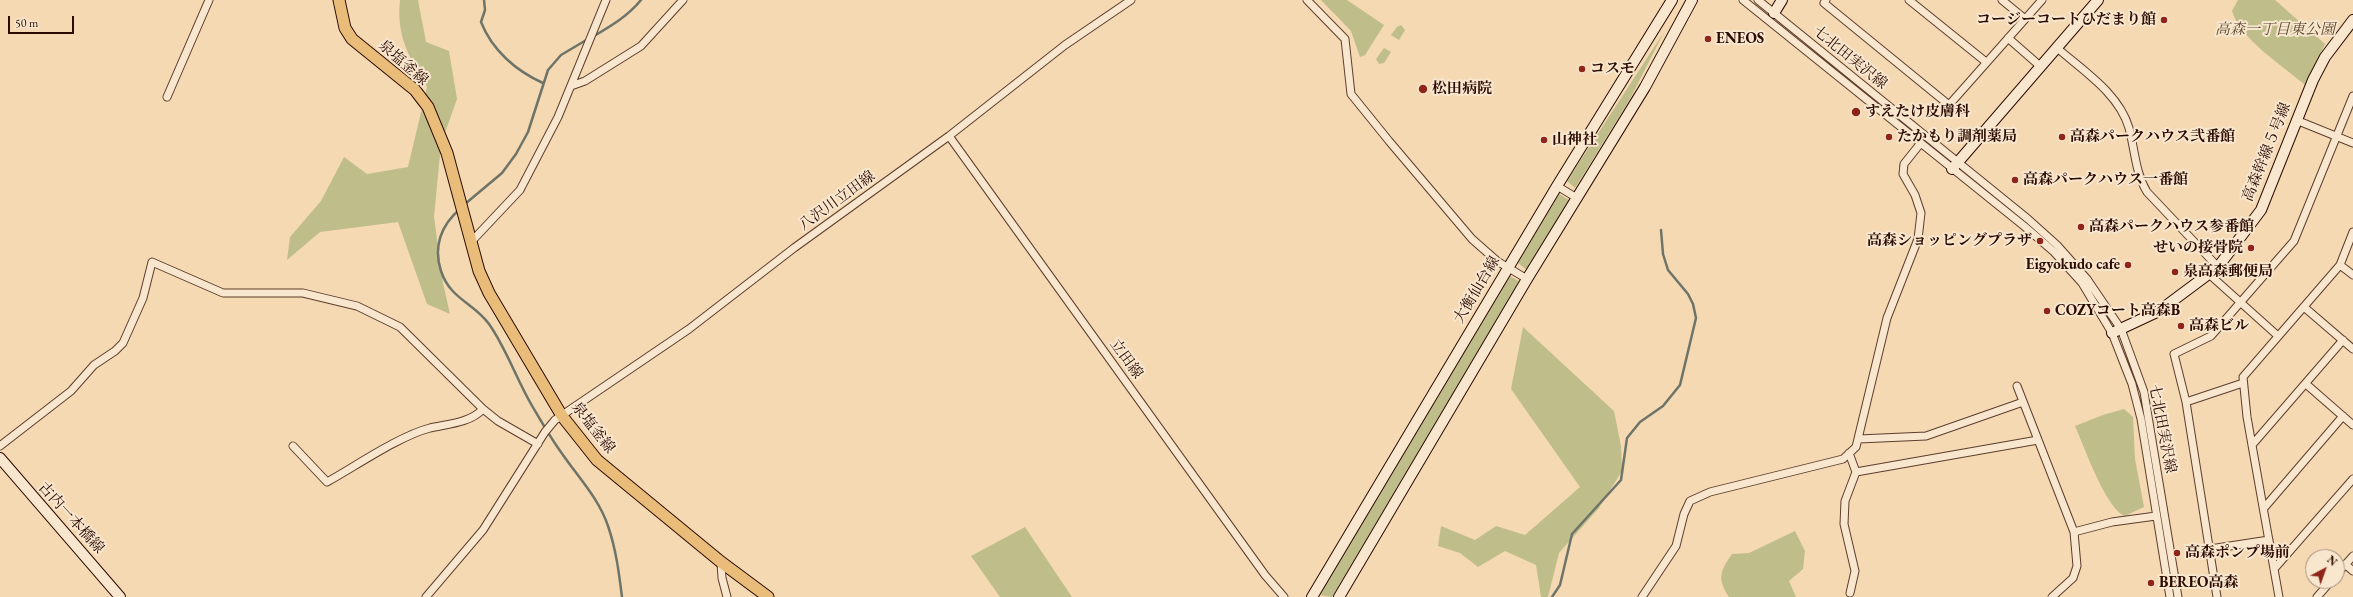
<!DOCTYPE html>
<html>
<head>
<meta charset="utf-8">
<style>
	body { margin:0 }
	#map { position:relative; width:2353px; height:597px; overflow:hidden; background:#f4d9b3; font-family:"EB Garamond",serif }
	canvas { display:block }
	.north { position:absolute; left:2305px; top:549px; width:40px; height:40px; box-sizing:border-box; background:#f8e6ce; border:1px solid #a68e7c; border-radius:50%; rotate:41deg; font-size:11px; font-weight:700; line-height:16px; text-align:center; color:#2b0b00 }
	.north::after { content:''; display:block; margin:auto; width:14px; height:18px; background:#8f2418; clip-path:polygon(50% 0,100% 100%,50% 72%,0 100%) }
	.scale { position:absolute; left:8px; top:16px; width:66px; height:18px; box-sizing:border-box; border:2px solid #2b0b00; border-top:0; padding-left:5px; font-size:12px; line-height:14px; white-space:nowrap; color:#2b0b00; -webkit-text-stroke:3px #f8e6ce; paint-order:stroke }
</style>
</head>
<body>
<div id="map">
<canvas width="2353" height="597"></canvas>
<div class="north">N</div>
<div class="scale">50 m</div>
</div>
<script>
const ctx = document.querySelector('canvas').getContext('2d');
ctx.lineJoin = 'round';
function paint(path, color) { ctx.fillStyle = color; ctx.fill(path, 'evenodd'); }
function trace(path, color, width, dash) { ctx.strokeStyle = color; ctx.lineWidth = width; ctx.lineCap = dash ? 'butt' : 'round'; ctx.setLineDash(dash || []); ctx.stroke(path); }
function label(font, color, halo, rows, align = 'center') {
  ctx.font = font + ' "EB Garamond","Noto Serif JP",serif'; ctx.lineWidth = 4; ctx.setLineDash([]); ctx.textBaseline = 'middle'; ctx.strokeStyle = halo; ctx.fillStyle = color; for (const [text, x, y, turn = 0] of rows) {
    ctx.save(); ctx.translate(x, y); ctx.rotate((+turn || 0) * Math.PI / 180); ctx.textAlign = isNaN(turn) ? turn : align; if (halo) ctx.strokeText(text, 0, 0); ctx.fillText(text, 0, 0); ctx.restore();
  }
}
const green = new Path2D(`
	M400,0H418L426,42L449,51L457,99L441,144L434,217L443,283L450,314L427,304L398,222L320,232L287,260L290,237L321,201L344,157L367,174L408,167L427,87C409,57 396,36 400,0Z
	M1321,0H1347L1384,25L1365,55L1360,57L1351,31Z
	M2238,0H2275L2325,44L2305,85C2283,66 2240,39 2232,11Z
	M1401,25L1405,30L1399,40L1391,35L1397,27Z
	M1664,32L1630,99L1575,188L1567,181Z
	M1384,48L1391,52L1384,63L1379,64L1376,59Z
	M1559,194L1569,200L1527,270L1518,263Z
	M1510,276L1520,282L1332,597L1319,595Z
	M1523,327L1614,411L1621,446L1622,471L1599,508L1559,553L1548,597H1541L1536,565L1505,551L1478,567L1460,553L1438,546L1441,526L1475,540L1496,526L1525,535L1580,487L1511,389Z
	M2124,409L2133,417L2135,459L2144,507L2125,516C2106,509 2084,446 2075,426L2103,415Z
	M1025,527L1072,597H1000L971,556Z
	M1795,531L1805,551L1803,569L1789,581L1796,597H1729C1717,579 1720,571 1732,554L1749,553Z`);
const stream = new Path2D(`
	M484,0L485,10L481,22C492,50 516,71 543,83
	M594,36C611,26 628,16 641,0
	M465,204L502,173L516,154L528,132L548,70L561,55L588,39
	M460,209C441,225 433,247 441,271C450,299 474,303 489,324C506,348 516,378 531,404C541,421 551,439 563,455C579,478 599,499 608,526C616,549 619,573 622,597
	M1552,597L1560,585L1572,534L1621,480L1627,438L1640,422L1663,406L1680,385L1696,318L1693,304L1688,294L1668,270L1663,254L1661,230`);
const street = new Path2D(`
	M1307,0L1345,39L1351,94L1389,141L1472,239L1497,261L1527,279
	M1743,0L2024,226L2053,251L2082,283L2112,333L2132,384L2141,419L2170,597
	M1758,0L2028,219L2057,245L2087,279L2121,329L2144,392L2178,597
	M1826,0L1824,3L1949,105L2042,0
	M1909,0L1986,62
	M2002,0L2025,19
	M2008,38L2040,66
	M2056,47C2082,70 2119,93 2129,128C2135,150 2135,172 2147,192L2218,267
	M571,86L585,81L641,46L683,0
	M167,97L209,0
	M2296,120L2353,143
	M949,136L1265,575L1284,597
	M1557,186L1577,198
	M471,242L520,190L558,117L606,0
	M2340,265L2353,275
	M2210,275L2278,336
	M2304,307L2353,349
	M2306,384L2353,425
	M2017,386L2074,532L2077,566L2073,578L2052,597
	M2186,402L2243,383
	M1859,439L1926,436L2023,402
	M2252,445L2343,340
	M0,446L71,391L94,365L115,351L123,343L143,298L152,262L223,293H303L357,306L400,327L483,409L498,421L538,444
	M293,446L327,482C356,466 399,436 430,428C448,424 470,423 483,409
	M1849,453L1856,472L1845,501L1844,524L1855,571L1850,593
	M1856,472L2038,440
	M2264,508L2343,416
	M2074,532L2112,522L2156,516
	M2210,549L2269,540
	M721,562L722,578L727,597
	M2345,564L2353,571
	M2274,569L2353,479
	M2337,574L2353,556
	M426,597L483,530L545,432L555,420L689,329L794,248L949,136L1065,45L1131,0
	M1642,597L1676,546L1684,514L1690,501L1710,492L1843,459L1856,447L1887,318L1918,239L1921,213L1915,195L1903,174L1904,164L1920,144
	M2217,597L2186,402L2174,354L2211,336L2294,241L2353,96
	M2279,597L2247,417L2243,377L2340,265L2353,232
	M2317,597L2331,581`);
const secondary = new Path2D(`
	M1774,13L1782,0
	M1952,169L2098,0
	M2112,333L2159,311L2218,267L2261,210L2313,80L2325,57L2353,20
	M0,458L120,597
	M1312,597L1557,186L1672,0
	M1339,597L1527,279L1645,87L1692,0`);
const primary = new Path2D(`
	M339,0L345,28L352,39L415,90L428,107L447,153L479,271L489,293L562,416L597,460L721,562L768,597`);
const markers = [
	[2164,20,4,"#8f2418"],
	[1708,39,4,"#8f2418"],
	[1582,69,4,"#8f2418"],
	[1423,89,5,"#8f2418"],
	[1856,112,5,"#8f2418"],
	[1889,137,4,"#8f2418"],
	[2062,137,4,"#8f2418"],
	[1544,140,4,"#8f2418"],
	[2015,180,4,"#8f2418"],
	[2081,227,4,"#8f2418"],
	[2040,241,4,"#8f2418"],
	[2251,248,4,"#8f2418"],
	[2128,265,4,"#8f2418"],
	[2175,272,4,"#8f2418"],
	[2047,311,4,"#8f2418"],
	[2181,326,4,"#8f2418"],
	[2177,553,4,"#8f2418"],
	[2151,583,4,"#8f2418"]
];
const poiNames = [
	["コージーコートひだまり館",2156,20,"right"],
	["ENEOS",1716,39],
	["コスモ",1590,69],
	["松田病院",1432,89],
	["すえたけ皮膚科",1865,112],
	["たかもり調剤薬局",1897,137],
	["高森パークハウス弐番館",2070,137],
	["山神社",1552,140],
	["高森パークハウス一番館",2023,180],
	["高森パークハウス参番館",2089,227],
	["高森ショッピングプラザ",2032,241,"right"],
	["せいの接骨院",2243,248,"right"],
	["Eigyokudo cafe",2120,265,"right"],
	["泉高森郵便局",2183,272],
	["COZYコート高森B",2055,311],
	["高森ビル",2189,326],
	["高森ポンプ場前",2185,553],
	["BEREO高森",2159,583]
];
const parkNames = [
	["高森一丁目東公園",2275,30]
];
const streetNames = [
	["七北田実沢線",1850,58,39],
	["泉塩釜線",403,63,41],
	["高森幹線５号線",2267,152,-68],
	["八沢川立田線",837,201,-36],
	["大衡仙台線",1477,290,-59],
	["立田線",1126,359,54],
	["泉塩釜線",593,428,52],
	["七北田実沢線",2162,429,79],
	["古内一本橋線",71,518,48]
];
paint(green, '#bfbe8a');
trace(stream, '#6f7468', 2.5);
trace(street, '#5d3e2d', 9);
trace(secondary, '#2b0b00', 12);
trace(primary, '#2b0b00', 13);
trace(street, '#f8e6ce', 7);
trace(secondary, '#f8e6ce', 10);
trace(primary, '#eabc7a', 11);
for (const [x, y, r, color] of markers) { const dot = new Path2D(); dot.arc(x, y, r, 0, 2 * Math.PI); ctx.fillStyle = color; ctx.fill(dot); trace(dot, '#f8e6ce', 1.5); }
label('bold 15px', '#2b0b00', '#f8e6ce', poiNames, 'left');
label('italic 15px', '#5f4a30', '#f8e6ce', parkNames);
label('15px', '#2b0b00', '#f8e6ce', streetNames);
</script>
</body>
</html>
